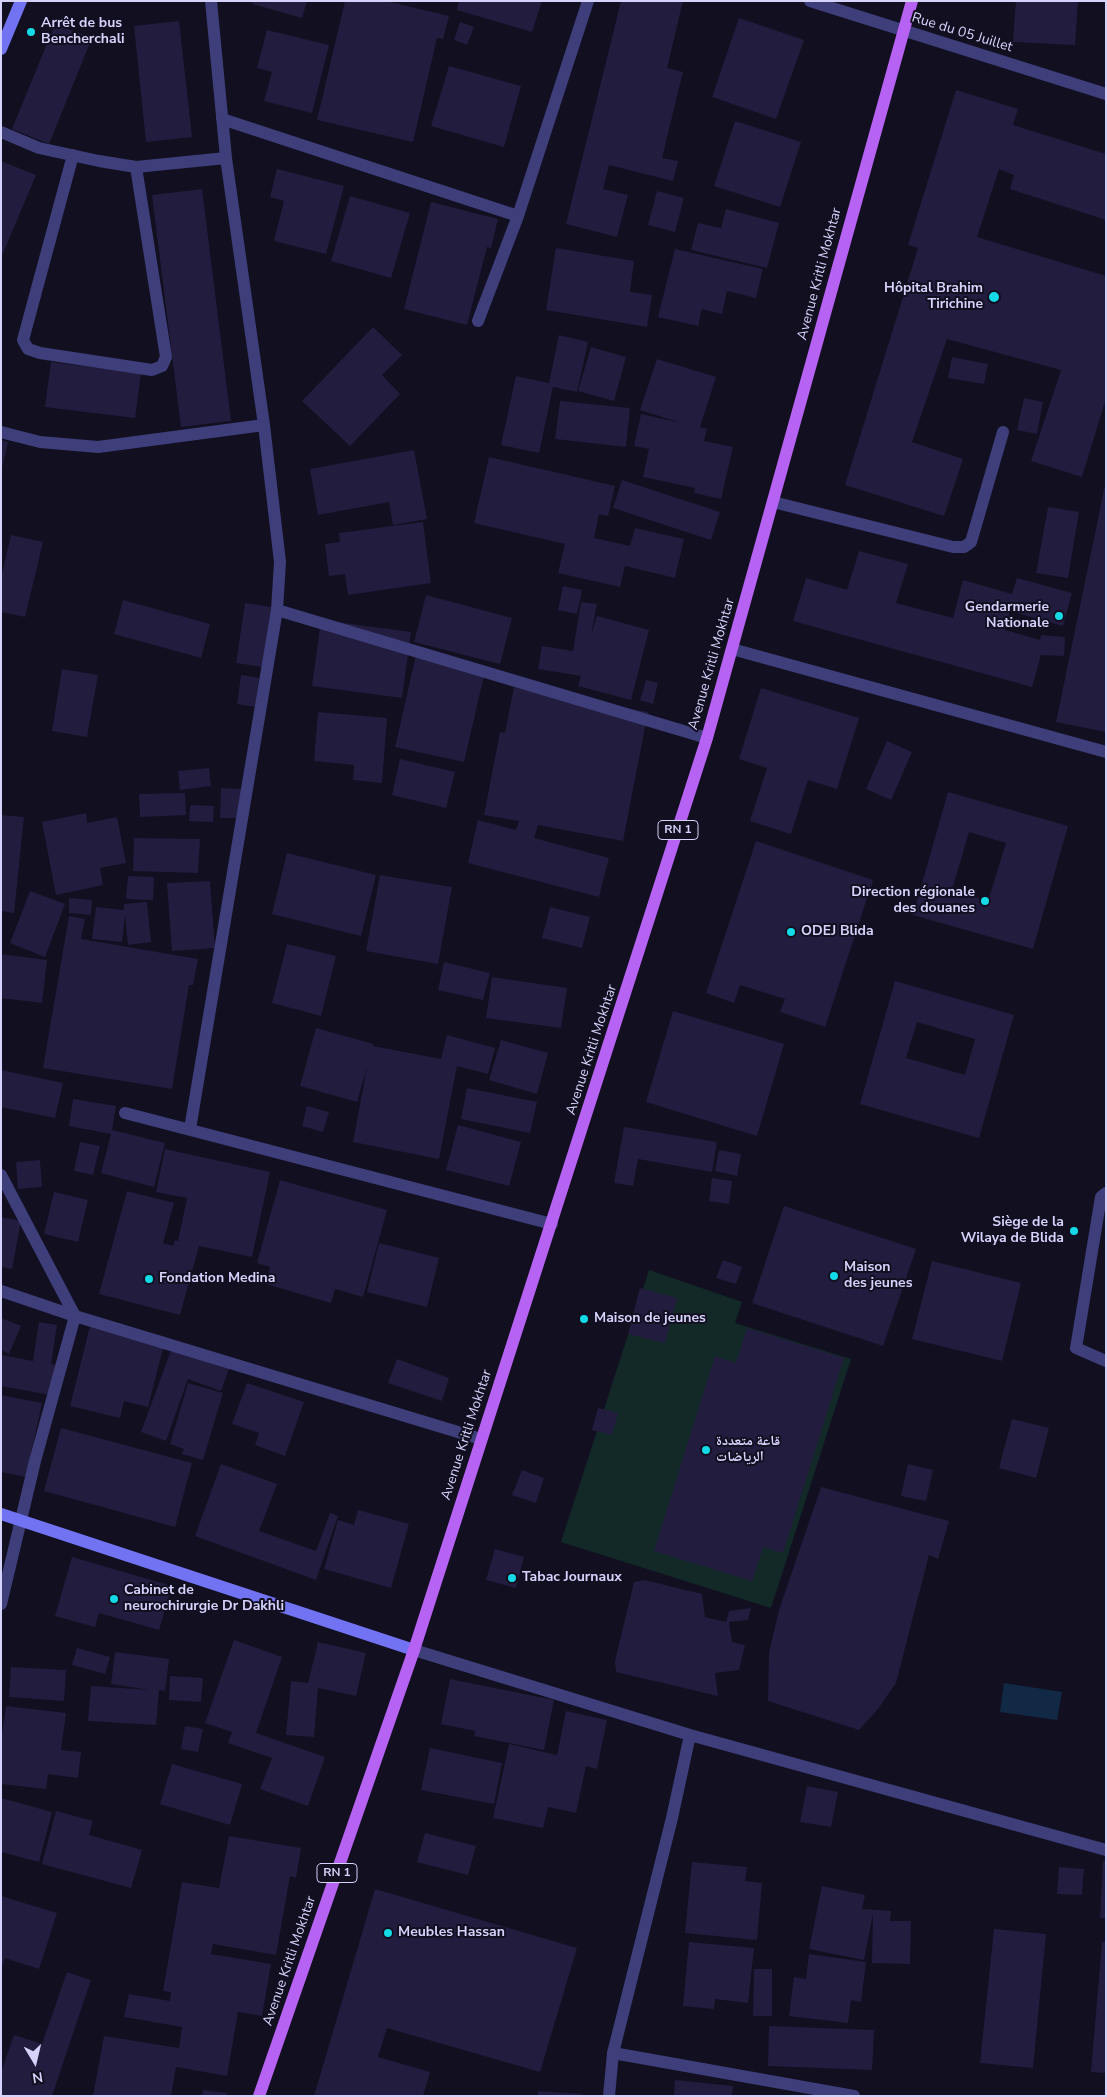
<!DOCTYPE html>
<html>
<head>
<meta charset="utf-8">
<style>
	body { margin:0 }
	#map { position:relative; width:1107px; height:2097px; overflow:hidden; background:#110f20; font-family:"Nunito Sans",sans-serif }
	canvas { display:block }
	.frame { position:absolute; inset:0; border:2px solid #d5d2fb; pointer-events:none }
	.north { position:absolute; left:10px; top:2037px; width:50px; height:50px; -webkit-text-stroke:4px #110f20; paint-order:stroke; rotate:171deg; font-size:14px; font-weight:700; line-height:20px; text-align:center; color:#d5d2fb }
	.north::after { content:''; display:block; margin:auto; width:18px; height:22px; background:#d5d2fb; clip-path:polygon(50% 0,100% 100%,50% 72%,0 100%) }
</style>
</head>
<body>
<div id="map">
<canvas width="1107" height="2097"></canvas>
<div class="frame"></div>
<div class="north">N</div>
</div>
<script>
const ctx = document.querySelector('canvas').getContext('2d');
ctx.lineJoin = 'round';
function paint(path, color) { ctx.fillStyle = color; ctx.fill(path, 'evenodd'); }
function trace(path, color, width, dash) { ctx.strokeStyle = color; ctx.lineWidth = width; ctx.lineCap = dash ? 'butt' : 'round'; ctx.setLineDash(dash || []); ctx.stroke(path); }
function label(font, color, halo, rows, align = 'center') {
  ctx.font = font + ' "Nunito Sans","Noto Naskh Arabic",sans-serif'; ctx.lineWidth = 4; ctx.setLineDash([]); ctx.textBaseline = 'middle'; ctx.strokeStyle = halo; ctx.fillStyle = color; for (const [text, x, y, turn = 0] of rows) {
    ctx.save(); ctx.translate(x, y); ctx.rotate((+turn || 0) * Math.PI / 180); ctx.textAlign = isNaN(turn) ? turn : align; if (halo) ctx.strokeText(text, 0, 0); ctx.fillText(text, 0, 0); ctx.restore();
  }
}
const green = new Path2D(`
	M649,1270L742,1302L735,1323L851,1359L771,1608L561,1542Z`);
const water = new Path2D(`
	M1004,1683L1062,1692L1057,1720L1000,1712Z`);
const building = new Path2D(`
	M253,1H307L302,18L253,4Z
	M345,1H386L449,16L443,39L437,38L413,142L317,120Z
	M459,1H542L532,32L457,10Z
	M621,1H683L667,68L683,72L662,158L678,161L673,181L609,165L603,189L628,195L617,237L566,224Z
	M1016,1H1078L1075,45L1013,42Z
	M739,18L804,40L776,119L712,97Z
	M179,21L192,137L146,142L134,26Z
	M460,22L474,27L467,45L454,40Z
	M55,24L92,38L49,144L12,129Z
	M267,30L329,45L312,113L264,101L272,72L257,68Z
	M449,66L521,86L504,147L431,126Z
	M956,90L1018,109L1013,125L1106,154V220L1010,189L1014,175L999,169L977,237L1106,276V398L1082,477L1031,461L1061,370L947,339L912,442L963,459L944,516L845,485L918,248L908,245Z
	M735,121L801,142L780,207L714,186Z
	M1,161L36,175L1,258Z
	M277,169L344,186L326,254L274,241L284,201L270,197Z
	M202,189L231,421L181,427L152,195Z
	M657,191L684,198L675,232L648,225Z
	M350,196L410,213L391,278L331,261Z
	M431,202L498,219L491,248L487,247L467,325L404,309Z
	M726,209L779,223L767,268L691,250L698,223L721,228Z
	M556,248L634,261L630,292L652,295L647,327L546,310Z
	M675,249L763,269L756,298L727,291L722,314L702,309L698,326L658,317Z
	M373,327L402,355L382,375L400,394L350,446L302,401Z
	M559,335L588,342L577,392L553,387L539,453L501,445L516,376L549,383Z
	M591,347L626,357L614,401L578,391Z
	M952,357L988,364L984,384L948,378Z
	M657,359L716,377L700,427L707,429L704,441L733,447L721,499L694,493L695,488L643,477L649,449L634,446L641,414L681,423L640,410Z
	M51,362L141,373L135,418L45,407Z
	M1024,398L1043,402L1037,434L1017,430Z
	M560,401L630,408L626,447L555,439Z
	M1,440L8,442L2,468L1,467Z
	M414,450L427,519L393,525L389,502L318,515L310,469Z
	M489,457L615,486L608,516L599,514L594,538L630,546L635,528L684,539L675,578L625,566L620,587L558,573L565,544L474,523Z
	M622,480L720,512L711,540L613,508Z
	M1105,485H1106V732L1056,722Z
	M1048,507L1079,512L1068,578L1036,573Z
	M423,522L431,583L348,595L345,574L329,576L325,544L340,542L339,533Z
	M11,535L43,542L25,617L1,612V578Z
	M859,551L908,564L896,603L953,618L963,580L1012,594L1017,578L1072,593L1063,626L1010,611L1005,630L1040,640L1041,635L1065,637L1064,656L1041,655L1032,687L793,621L806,578L847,590Z
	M563,586L582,590L577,614L558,610Z
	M426,595L512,618L500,664L414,642Z
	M123,600L210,624L201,658L114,634Z
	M581,602L597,604L591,635L597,616L649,630L631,700L578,686L581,676L538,669L542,646L573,651Z
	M245,603L272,607L263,667L236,663Z
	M321,620L411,632L402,698L312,686Z
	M417,651L486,667L464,762L395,747Z
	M62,669L98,675L87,737L52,731Z
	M241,675L259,678L255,707L237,704Z
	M646,680L658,683L653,704L640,700Z
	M514,687L648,712L623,841L538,825L534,838L609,858L599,897L468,863L478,820L516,830L519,821L484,815L500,732L505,733Z
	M761,688L859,718L837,789L808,780L791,834L750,821L767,768L739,759Z
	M318,712L387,718L382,783L353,780L354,765L314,761Z
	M887,741L912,752L891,800L866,789Z
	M400,759L455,772L446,808L392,795Z
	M209,768L211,786L180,790L178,771Z
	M221,788L243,789V818H220Z
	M948,792L1068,826L1033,949L913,915ZM969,832L1006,843L988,901L952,890Z
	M185,793L186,815L140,817L139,794Z
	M190,805L214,806L213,822L189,821Z
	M86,813L87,823L117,817L126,863L100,868L103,885L56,895L42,822Z
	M1,815L24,817L14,913L1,911Z
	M134,838L200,839L198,873L133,871Z
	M756,841L873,880L825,1027L780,1012L785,999L740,985L734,1003L706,993Z
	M287,853L376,875L361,936L272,914Z
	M380,875L452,887L438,964L366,951Z
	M128,876L154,877L153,900L126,899Z
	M210,881L215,948L172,951L167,883Z
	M30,891L65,904L45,957L10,943Z
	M69,898L92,900L91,915L69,913Z
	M147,902L151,942L128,945L125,915L122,942L92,939L96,907L124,910V904Z
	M550,907L590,917L582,948L542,938Z
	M69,916L85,919L81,939L198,959L193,985H189L172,1089L43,1068Z
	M287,944L336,956L321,1016L272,1003Z
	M1,954L47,960L42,1003L1,998Z
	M444,962L490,973L483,1000L438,990Z
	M492,977L567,988L561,1028L486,1018Z
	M895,981L1014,1015L979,1138L860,1104ZM917,1022L975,1039L965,1075L906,1058Z
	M673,1011L784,1044L757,1136L646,1102Z
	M316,1028L373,1044V1046L441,1059L447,1035L495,1048L488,1074L457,1066L439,1159L353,1142L367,1067L357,1102L300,1086Z
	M501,1040L548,1053L537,1094L489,1080Z
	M1,1070L63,1083L55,1118L1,1107Z
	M467,1088L537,1102L530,1133L461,1119Z
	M73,1099L116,1106L112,1130L165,1143L154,1187L101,1173L111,1134L69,1126Z
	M307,1106L329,1112L323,1132L302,1126Z
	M458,1125L521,1142L509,1186L446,1170Z
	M624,1127L717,1142L712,1172L638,1159L633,1186L614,1183Z
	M80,1142L100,1146L93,1175L74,1171Z
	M165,1149L270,1172L252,1257L199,1246L180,1315L99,1294L127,1191L174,1203L163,1243L173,1246L175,1240L178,1241L187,1198L156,1192Z
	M719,1150L741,1154L737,1176L715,1171Z
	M40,1160L42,1187L18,1189L16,1162Z
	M712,1178L732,1181L729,1204L709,1201Z
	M280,1180L387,1210L363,1297L335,1289L331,1303L266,1284L270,1267L257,1263Z
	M54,1192L88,1200L78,1242L44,1234Z
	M784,1206L916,1249L883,1346L752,1303Z
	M1,1217L21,1221L12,1269L1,1267Z
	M379,1243L439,1258L427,1307L367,1292Z
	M723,1260L742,1267L736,1284L716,1278Z
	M932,1261L1021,1283L1002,1361L912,1339Z
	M640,1288L677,1298L665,1343L628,1334Z
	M1,1318L21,1326L9,1354L1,1350Z
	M92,1318L166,1337L148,1407L124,1401L120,1418L70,1406Z
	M39,1322L57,1325L51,1364L55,1365L50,1395L1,1386V1355L33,1361Z
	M747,1328L844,1358L783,1553L763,1547L752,1581L654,1551L715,1356L736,1363Z
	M173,1345L230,1366L221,1391L188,1379L166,1441L141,1432Z
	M397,1359L449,1378L442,1401L388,1383Z
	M188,1383L223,1393L203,1460L182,1454L184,1449L170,1444Z
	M247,1383L304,1402L285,1456L255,1445L259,1433L232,1424Z
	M1,1395L42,1403L26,1477L1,1472Z
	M598,1408L618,1413L612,1435L592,1430Z
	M1012,1419L1049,1428L1036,1478L999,1468Z
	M61,1428L192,1463L175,1527L44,1491Z
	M221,1464L277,1484L259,1531L316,1551L330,1513L338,1516L316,1580L195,1536Z
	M908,1464L933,1470L926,1501L901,1496Z
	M522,1470L544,1478L536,1503L512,1495Z
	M821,1487L949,1521L938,1559L929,1555L896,1683L878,1709L859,1730L768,1701L769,1653L779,1610Z
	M358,1510L409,1524L391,1588L324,1569L338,1520L354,1525Z
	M495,1549L524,1557L516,1588L486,1580Z
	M72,1557L172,1586L159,1630L99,1613L95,1627L55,1616Z
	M645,1580L702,1594L705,1617L726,1622L729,1611L751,1608L748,1620L729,1622L732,1642L745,1645L739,1670L715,1673L718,1696L616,1672L615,1661L634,1582Z
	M234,1640L282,1657L256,1733L325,1757L308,1806L260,1789L272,1758L228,1743L232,1732L205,1723Z
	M318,1642L366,1653L356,1696L318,1688L314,1737L286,1735L291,1681L308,1683Z
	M77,1648L110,1657L105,1674L72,1665Z
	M115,1652L169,1659L165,1691L159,1690L156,1725L88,1721L91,1686L150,1690L111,1684Z
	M11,1667L66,1670L64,1701L9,1697Z
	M170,1676L203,1678L201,1702L169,1700Z
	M450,1679L554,1700L544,1750L474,1736L475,1731L441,1724Z
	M6,1706L66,1713L61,1750L81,1752L78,1778L48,1774L46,1789L1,1784V1741Z
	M566,1711L607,1720L597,1769L586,1766L576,1813L548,1807L543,1828L493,1818L509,1744L557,1755Z
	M185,1726L203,1729L198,1752L181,1749Z
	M430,1748L502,1763L494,1804L421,1790Z
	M172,1764L242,1784L230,1825L160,1804Z
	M807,1786L838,1792L831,1827L800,1822Z
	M1,1798L52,1812L39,1862L1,1852Z
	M56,1811L93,1821L89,1835L142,1850L131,1888L42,1864Z
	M425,1833L476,1846L468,1875L417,1862Z
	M229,1836L301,1848L296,1878L290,1876L276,1955L213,1944L211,1954L271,1964L262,2016L238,2012L227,2076L176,2067L171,2096H93L104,2036L179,2048L182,2027L124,2017L129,1994L170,2001L171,1992L163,1991L182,1882L219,1888Z
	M1103,1861H1106V1918H1100Z
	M692,1862L747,1867L745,1881L762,1883L757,1940L685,1933Z
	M1059,1867L1084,1869L1082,1895L1057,1894Z
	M822,1886L865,1895L862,1909L891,1911L890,1921H911L910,1964L872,1963L873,1914L864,1960L809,1949Z
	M375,1889L577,1948L540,2072L387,2028L378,2057L430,2072L423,2096H314Z
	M1,1896L57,1913L39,1969L5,1958L1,1971Z
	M994,1929L1046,1934L1033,2068L980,2063Z
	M689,1942L754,1948L748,2003L715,1999L714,2009L683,2006Z
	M1102,1942H1106V2073L1091,2072Z
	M809,1954L866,1962L861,2002L851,2000L848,2023L789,2016L794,1977L806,1979Z
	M754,1969H772V2016H753Z
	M67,1972L91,1980L52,2096H1V2072L14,2035L42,2044Z
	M769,2026L874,2030L872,2070L768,2066Z
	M675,2080L733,2086L732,2096H674Z
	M203,2090L227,2093V2096H202Z
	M538,2091L582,2094V2096H538Z`);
const lane = new Path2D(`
	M773,502L953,547H964L971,542L1003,432
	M732,649L1106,752
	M1106,1193L1101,1197L1076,1348L1106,1361`);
const street = new Path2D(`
	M810,1L1106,94
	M222,119L518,216L588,1
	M1,132L39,148L99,161L136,167L226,158
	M73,155L23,340L28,349L40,353L152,370L162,366L166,357L136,167
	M478,321L518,216
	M1,432L40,442L98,447L264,425
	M277,610L707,738
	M125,1113L552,1224
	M190,1129L277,610L280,562L264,425L226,158L211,1
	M1,1175L75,1316L35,1461L1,1604
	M1,1291L75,1316L481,1439
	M414,1650L690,1735L1106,1850
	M613,2053L854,2096
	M609,2096L613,2053L672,1818L690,1735`);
const secondary = new Path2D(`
	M1,49L21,1
	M1,1514L414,1650`);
const primary = new Path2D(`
	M259,2096L414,1650L707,738L912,1`);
const markers = [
	[31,32,5,"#13dae6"],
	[994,297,6,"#13dae6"],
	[1059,616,5,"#13dae6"],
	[985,901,5,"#13dae6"],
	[791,932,5,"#13dae6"],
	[1074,1231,5,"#13dae6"],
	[834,1276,5,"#13dae6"],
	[149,1279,5,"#13dae6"],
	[584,1319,5,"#13dae6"],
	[706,1450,5,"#13dae6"],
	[512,1578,5,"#13dae6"],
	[114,1599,5,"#13dae6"],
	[388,1933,5,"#13dae6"]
];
const shields = [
	[678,830,40],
	[337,1873,40]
];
const shieldNames = [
	["RN 1",678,830],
	["RN 1",337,1873]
];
const poiNames = [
	["Arrêt de bus",41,24],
	["Bencherchali",41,40],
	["Hôpital Brahim",983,289,"right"],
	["Tirichine",983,305,"right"],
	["Gendarmerie",1049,608,"right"],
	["Nationale",1049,624,"right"],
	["Direction régionale",975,893,"right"],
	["des douanes",975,909,"right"],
	["ODEJ Blida",801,932],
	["Siège de la",1064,1223,"right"],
	["Wilaya de Blida",1064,1239,"right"],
	["Maison",844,1268],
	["des jeunes",844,1284],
	["Fondation Medina",159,1279],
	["Maison de jeunes",594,1319],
	["قاعة متعددة",716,1442],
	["الرياضات",716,1458],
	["Tabac Journaux",522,1578],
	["Cabinet de",124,1591],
	["neurochirurgie Dr Dakhli",124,1607],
	["Meubles Hassan",398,1933]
];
const streetNames = [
	["Rue du 05 Juillet",962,33,17],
	["Avenue Kritli Mokhtar",820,274,-75],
	["Avenue Kritli Mokhtar",712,664,-74],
	["Avenue Kritli Mokhtar",592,1050,-72],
	["Avenue Kritli Mokhtar",467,1435,-72],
	["Avenue Kritli Mokhtar",290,1961,-71]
];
paint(green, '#122928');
paint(water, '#122945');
paint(building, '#221c3f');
trace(lane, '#3e3e7b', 12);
trace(street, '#3e3e7b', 12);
trace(secondary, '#7173f3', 12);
trace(primary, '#b662f2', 12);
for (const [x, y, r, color] of markers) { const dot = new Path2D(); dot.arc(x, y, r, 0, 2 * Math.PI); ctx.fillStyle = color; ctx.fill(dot); trace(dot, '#110f20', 2); }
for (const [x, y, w] of shields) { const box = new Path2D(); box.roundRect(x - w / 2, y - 9.5, w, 19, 4); ctx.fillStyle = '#110f20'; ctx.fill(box); trace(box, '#d5d2fb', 1); }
label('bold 12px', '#d5d2fb', null, shieldNames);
label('bold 14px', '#d5d2fb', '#110f20', poiNames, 'left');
label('14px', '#d5d2fb', '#110f20', streetNames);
</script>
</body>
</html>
